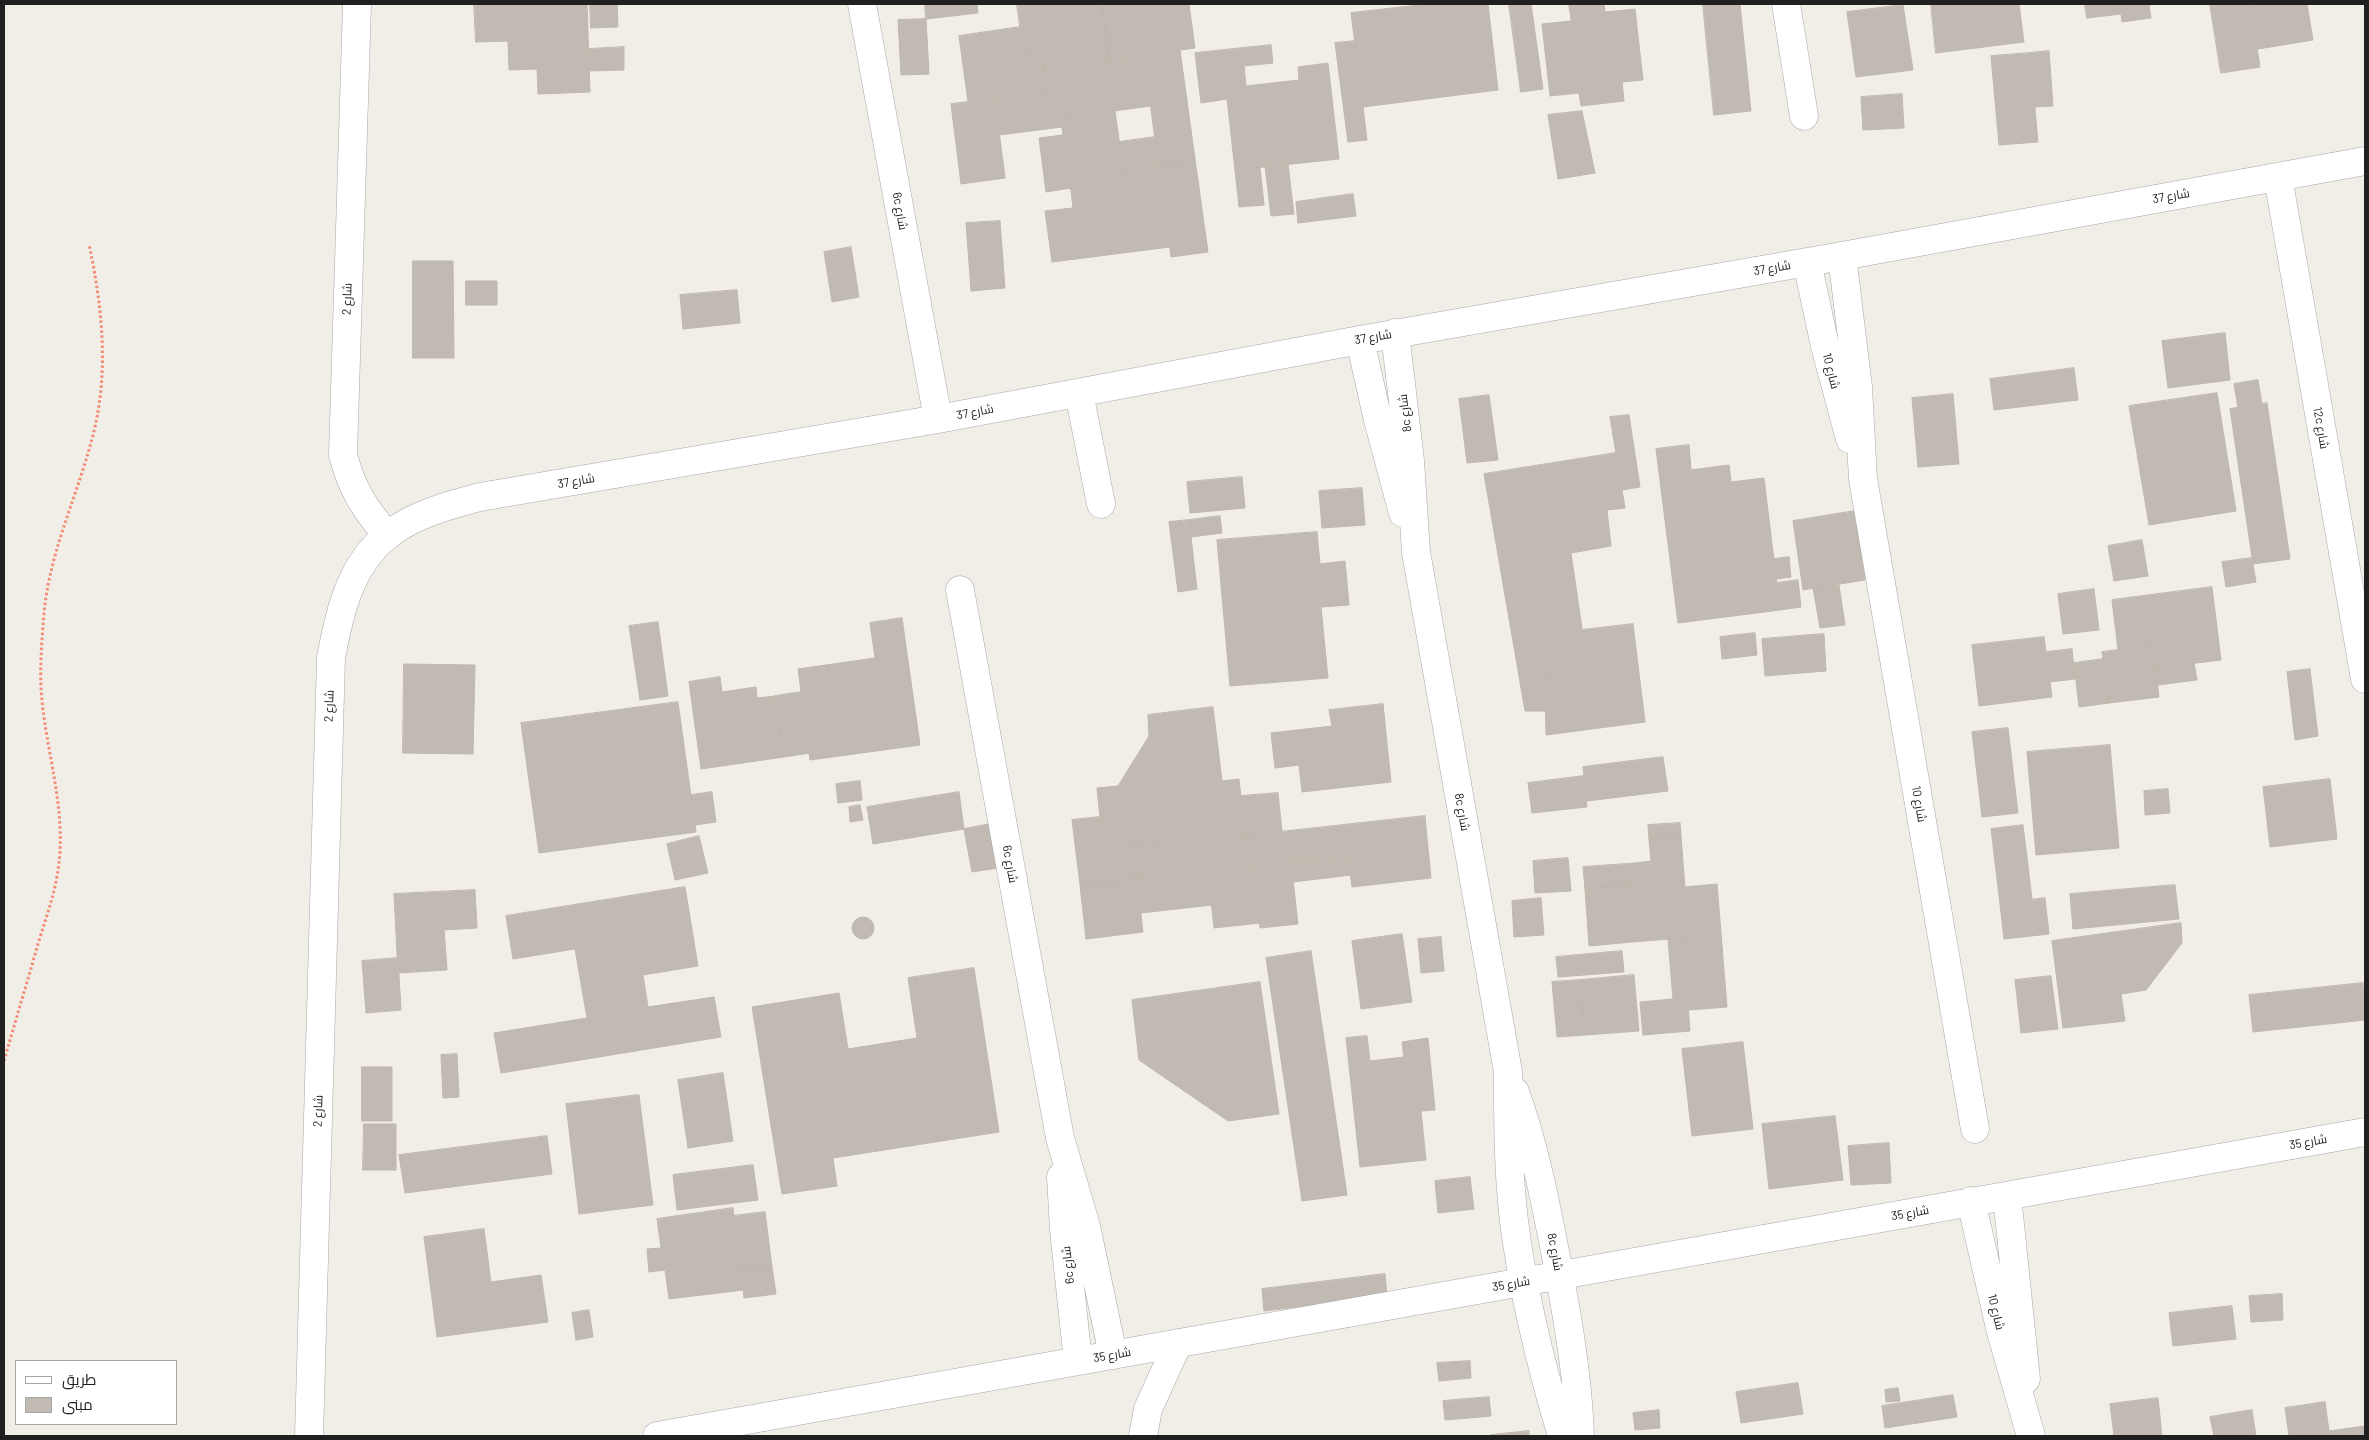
<!DOCTYPE html>
<html>
<head>
<meta charset="utf-8">
<style>
	body { margin:0 }
	#map { position:relative; width:2369px; height:1440px; overflow:hidden; background:#f0eee7; font-family:Barlow,Cairo,sans-serif }
	canvas { display:block }
	.frame { position:absolute; inset:0; border:5px solid #202020; pointer-events:none }
	.legend { position:absolute; left:15px; top:1360px; width:162px; height:65px; box-sizing:border-box; background:#fff; border:1px solid #a6a6a6; margin:0; padding:6px 9px; list-style:none; font-size:15px; color:#202020 }
	.legend li { display:flex; align-items:center; gap:10px; height:25px }
	.legend b { width:25px; border:1px solid #a6a6a6 }
</style>
</head>
<body>
<div id="map">
<canvas width="2369" height="1440"></canvas>
<div class="frame"></div>
<ul class="legend">
<li><b style="height:6px;background:#fff"></b>طريق</li>
<li><b style="height:14px;background:#c1bab3"></b>مبنى</li>
</ul>
</div>
<script>
const ctx = document.querySelector('canvas').getContext('2d');
ctx.lineJoin = 'round';
function paint(path, color) { ctx.fillStyle = color; ctx.fill(path, 'evenodd'); }
function trace(path, color, width, dash) { ctx.strokeStyle = color; ctx.lineWidth = width; ctx.lineCap = dash ? 'butt' : 'round'; ctx.setLineDash(dash || []); ctx.stroke(path); }
function label(font, color, halo, rows, align = 'center') {
  ctx.font = font + ' Barlow,Cairo,sans-serif'; ctx.lineWidth = 4; ctx.setLineDash([]); ctx.textBaseline = 'middle'; ctx.strokeStyle = halo; ctx.fillStyle = color; for (const [text, x, y, turn = 0] of rows) {
    ctx.save(); ctx.translate(x, y); ctx.rotate((+turn || 0) * Math.PI / 180); ctx.textAlign = isNaN(turn) ? turn : align; if (halo) ctx.strokeText(text, 0, 0); ctx.fillText(text, 0, 0); ctx.restore();
  }
}
const building = new Path2D(`
	M474,4H587L590,92L538,94L537,69L509,70L508,41L476,42Z
	M590,4H617L618,27L591,28Z
	M925,4H977L978,13L926,19Z
	M1017,4H1102L1109,60L1044,68L1042,52L1024,54Z
	M1102,4H1189L1195,48L1109,60Z
	M1428,4H1488L1498,90L1363,107L1351,13Z
	M1509,4H1531L1543,89L1521,92Z
	M1569,4H1604L1605,12L1635,9L1643,80L1622,82L1624,101L1581,106L1579,93L1550,96L1542,24L1571,21Z
	M1703,4H1740L1751,111L1714,115Z
	M1931,4H2019L2024,42L1936,53Z
	M2085,4H2157L2149,5L2151,18L2122,22L2121,14L2087,18Z
	M2210,4H2250L2260,67L2221,73Z
	M2250,4H2307L2313,40L2258,49Z
	M1903,5L1913,70L1856,77L1847,12Z
	M926,19L929,74L901,75L898,20Z
	M1020,27L1024,54L1042,52L1047,92L968,102L959,36Z
	M1355,41L1367,140L1348,142L1335,43Z
	M1271,45L1273,63L1244,66L1246,86L1299,80L1298,67L1328,63L1339,159L1235,170L1227,99L1201,103L1195,53Z
	M624,47V70L590,71L589,49Z
	M1180,50L1195,159L1158,164L1144,55Z
	M2049,51L2053,106L2035,107L2030,53Z
	M2030,53L2038,142L1999,145L1991,56Z
	M1144,55L1151,106L1061,118L1062,127L999,135L995,99L1047,92L1044,68Z
	M1902,94L1904,128L1863,130L1861,97Z
	M995,99L1005,178L961,184L951,104Z
	M1115,111L1124,175L1070,182L1071,188L1046,192L1039,138L1063,135L1061,118Z
	M1582,111L1595,173L1558,179L1548,115Z
	M1155,137L1170,247L1052,262L1045,211L1073,208L1070,182L1124,175L1119,142Z
	M1195,159L1208,252L1171,257L1158,164Z
	M1288,164L1294,214L1271,216L1265,166Z
	M1260,167L1264,205L1239,207L1235,170Z
	M1353,194L1356,216L1298,223L1296,202Z
	M1000,221L1005,288L971,291L966,223Z
	M851,247L859,297L832,302L824,252Z
	M413,261H453L454,358H413Z
	M466,281H497V305H466Z
	M737,290L740,323L683,329L680,295Z
	M2225,333L2230,380L2168,388L2162,341Z
	M2074,368L2078,400L1994,410L1990,379Z
	M2258,380L2262,404L2238,408L2234,384Z
	M2217,393L2236,511L2149,525L2129,406Z
	M1953,394L1959,464L1918,467L1912,398Z
	M1489,395L1498,460L1467,463L1459,399Z
	M2267,403L2290,559L2253,564L2230,409Z
	M1629,415L1640,487L1622,490L1610,417Z
	M1689,445L1691,470L1729,465L1731,482L1764,478L1780,610L1678,623L1656,449Z
	M1616,453L1625,508L1607,510L1611,546L1571,553L1585,649L1564,654L1545,679L1546,711H1525L1484,474Z
	M1242,477L1245,508L1190,513L1187,482Z
	M1362,488L1365,525L1322,528L1319,491Z
	M1855,511L1865,580L1803,590L1793,521Z
	M1220,516L1222,533L1191,537L1189,520Z
	M1189,520L1197,589L1178,592L1169,522Z
	M1317,532L1320,564L1345,561L1349,605L1321,607L1328,678L1230,686L1217,540Z
	M2142,540L2148,576L2114,581L2108,546Z
	M1789,557L1791,577L1776,579L1774,559Z
	M2252,558L2256,582L2226,587L2222,562Z
	M1798,580L1801,607L1780,610L1777,583Z
	M1839,585L1845,625L1820,628L1813,588Z
	M2212,587L2221,660L2156,668L2153,645L2118,650L2112,600Z
	M2094,589L2099,630L2063,634L2058,594Z
	M902,618L920,745L810,760L798,669L875,658L870,623Z
	M658,622L668,696L640,700L629,626Z
	M1633,624L1645,722L1546,735L1545,679L1564,654L1585,649L1582,630Z
	M1755,633L1757,655L1722,659L1720,637Z
	M1824,634L1826,671L1801,673L1798,636Z
	M1798,636L1801,673L1765,676L1762,639Z
	M2044,637L2052,697L1979,706L1972,645Z
	M2153,645L2159,697L2109,703L2102,652Z
	M2072,649L2075,679L2050,682L2047,652Z
	M2103,659L2109,703L2079,707L2074,663Z
	M2194,663L2197,680L2158,685L2156,668Z
	M404,664L475,665L473,754L403,753Z
	M2310,669L2318,736L2295,740L2287,672Z
	M720,677L722,692L756,687L757,698L775,696L784,757L701,769L689,682Z
	M801,692L810,753L784,757L775,696Z
	M678,702L696,832L539,853L521,723Z
	M1383,704L1391,782L1302,792L1299,765L1275,768L1271,733L1332,726L1329,710Z
	M1213,707L1222,781L1239,779L1245,836L1134,848L1133,844L1103,848L1097,788L1118,786L1149,736L1148,715Z
	M2008,728L2018,813L1982,817L1972,732Z
	M2110,745L2119,848L2036,855L2027,752Z
	M1663,757L1668,791L1587,801L1583,767Z
	M1584,776L1587,807L1532,813L1528,783Z
	M2330,779L2337,839L2270,847L2263,787Z
	M860,781L862,800L838,803L836,784Z
	M2168,789L2170,813L2145,815L2144,791Z
	M712,792L716,822L695,825L691,795Z
	M959,792L964,829L873,844L867,807Z
	M1278,793L1282,831L1245,836L1241,796Z
	M860,805L863,820L850,822L849,807Z
	M1425,816L1428,848L1137,879L1134,848Z
	M1099,817L1103,848L1133,844L1137,879L1080,885L1072,820Z
	M1680,823L1681,836L1649,839L1648,825Z
	M990,824L998,868L972,872L964,829Z
	M2023,825L2032,899L2000,904L1991,829Z
	M699,836L708,873L675,880L667,844Z
	M1681,836L1685,887L1717,884L1727,1007L1689,1010L1683,938L1632,942L1626,864L1651,861L1649,839Z
	M1428,848L1431,878L1352,887L1348,856Z
	M1348,856L1351,875L1293,882L1291,862Z
	M1568,858L1571,891L1535,893L1533,861Z
	M1291,862L1298,924L1260,928L1254,867Z
	M1626,864L1628,885L1585,889L1583,867Z
	M1254,867L1260,923L1214,928L1208,872Z
	M1208,872L1212,905L1141,913L1137,879Z
	M1137,879L1143,932L1086,939L1080,885Z
	M1628,885L1632,942L1589,946L1585,889Z
	M2175,885L2179,919L2073,929L2070,894Z
	M685,887L698,966L643,975L648,1007L714,997L721,1037L501,1073L494,1033L587,1018L575,949L513,959L506,916Z
	M475,890L477,928L444,930L447,970L398,973L394,894Z
	M1541,898L1544,935L1514,937L1512,901Z
	M2045,898L2049,934L2004,939L2000,904Z
	M852 928a11 11 0 1 1 22 0a11 11 0 1 1-22 0Z
	M2181,923L2182,943L2146,990L2121,994L2125,1021L2063,1028L2052,941Z
	M1402,934L1412,1002L1361,1009L1352,941Z
	M1441,937L1444,971L1421,973L1418,939Z
	M1683,938L1690,1031L1643,1035L1640,1002L1673,999L1668,939Z
	M1311,951L1347,1195L1302,1201L1266,958Z
	M1622,951L1624,972L1558,977L1556,957Z
	M398,958L401,1010L366,1013L362,961Z
	M974,968L999,1132L833,1158L837,1186L782,1194L752,1007L839,993L848,1049L917,1038L908,978Z
	M1634,975L1639,1031L1585,1035L1580,980Z
	M2051,976L2058,1029L2021,1033L2015,980Z
	M1580,980L1585,1035L1557,1037L1552,982Z
	M1260,982L1279,1114L1228,1121L1139,1060L1132,1000Z
	M2363,983L2365,1020L2253,1032L2249,995Z
	M1367,1036L1370,1061L1404,1057L1402,1042L1428,1038L1435,1110L1421,1111L1426,1160L1360,1167L1346,1038Z
	M1743,1042L1753,1129L1692,1136L1682,1049Z
	M457,1054L459,1097L443,1098L441,1055Z
	M362,1067H392V1121H362Z
	M723,1073L733,1141L688,1148L678,1080Z
	M639,1095L653,1205L579,1214L566,1104Z
	M1835,1116L1843,1180L1769,1189L1762,1124Z
	M364,1124H396V1170H363Z
	M547,1136L552,1174L405,1193L399,1155Z
	M1889,1143L1891,1183L1851,1185L1848,1146Z
	M753,1165L758,1200L677,1210L673,1175Z
	M1470,1177L1474,1209L1438,1213L1435,1181Z
	M733,1208L743,1290L669,1299L665,1270L649,1272L647,1249L661,1248L657,1219Z
	M765,1212L772,1267L741,1272L733,1216Z
	M484,1229L491,1282L541,1275L548,1322L437,1337L424,1237Z
	M772,1267L776,1294L744,1298L741,1272Z
	M1385,1274L1387,1296L1264,1311L1262,1289Z
	M2282,1294L2283,1320L2251,1322L2249,1296Z
	M2232,1306L2236,1339L2173,1346L2169,1313Z
	M589,1310L593,1337L576,1340L572,1313Z
	M1470,1361L1471,1378L1439,1381L1437,1363Z
	M1798,1383L1803,1414L1741,1423L1736,1392Z
	M1898,1388L1900,1401L1886,1402L1885,1390Z
	M1953,1395L1957,1417L1885,1428L1882,1406Z
	M1489,1397L1491,1416L1445,1420L1443,1401Z
	M2158,1398L2162,1436H2114L2110,1404Z
	M2325,1402L2329,1431L2365,1426V1436H2289L2285,1408Z
	M1659,1410L1660,1428L1635,1430L1633,1413Z
	M2252,1410L2256,1436H2214L2210,1417Z
	M1529,1431V1436H1492L1491,1435Z`);
const path = new Path2D(`
	M4,1061C15,1022 27,983 38,944C48,911 58,886 60,851C63,796 44,742 41,688C40,664 42,638 44,613C50,549 79,493 94,431C109,369 102,306 89,244`);
const minor = new Path2D(`
	M357,4L343,455C352,489 364,508 387,535
	M862,4L938,419
	M1786,4L1804,116
	M2278,177L2365,679
	M1842,256L1858,387L1863,479L1975,1129
	M1807,262L1825,346L1850,439
	M1395,333L1410,461L1416,552L1508,1072C1508,1122 1508,1171 1514,1221C1523,1293 1541,1366 1562,1436
	M1360,340L1378,420L1403,513
	M1079,393L1101,504
	M960,590L1060,1138L1086,1226L1113,1355
	M1515,1092C1535,1147 1546,1205 1557,1262C1568,1320 1578,1378 1580,1436
	M1061,1177L1064,1230L1078,1361
	M2007,1196L2026,1379
	M1971,1201L2001,1332L2031,1436
	M309,1436L331,658C339,614 350,564 388,535C413,515 449,505 480,497L938,419L1360,340L1842,256L2365,161
	M657,1436L2365,1132
	M1143,1436L1148,1409L1178,1343`);
const streetNames = [
	["شارع 37",2171,196,-10],
	["6c شارع",900,211,80],
	["شارع 37",1772,268,-10],
	["شارع 2",347,299,-88],
	["شارع 37",1373,337,-10],
	["شارع 10",1831,371,76],
	["شارع 37",975,412,-11],
	["8c شارع",1405,413,-97],
	["12c شارع",2321,428,80],
	["شارع 37",576,481,-10],
	["شارع 2",329,706,-88],
	["شارع 10",1919,804,80],
	["8c شارع",1462,812,80],
	["6c شارع",1010,864,80],
	["شارع 2",318,1111,-88],
	["شارع 35",2308,1142,-10],
	["شارع 35",1910,1213,-10],
	["8c شارع",1555,1252,79],
	["6c شارع",1068,1265,-96],
	["شارع 35",1511,1284,-10],
	["شارع 10",1996,1312,76],
	["شارع 35",1112,1355,-10]
];
paint(building, '#c1bab3');
trace(building, '#c1b6aa', 1);
trace(minor, '#a7a7a7', 29);
trace(path, '#f48b74', 3, [2.5, 2.5]);
trace(minor, '#fff', 28);
label('12px', '#202020', '#fff', streetNames);
</script>
</body>
</html>
